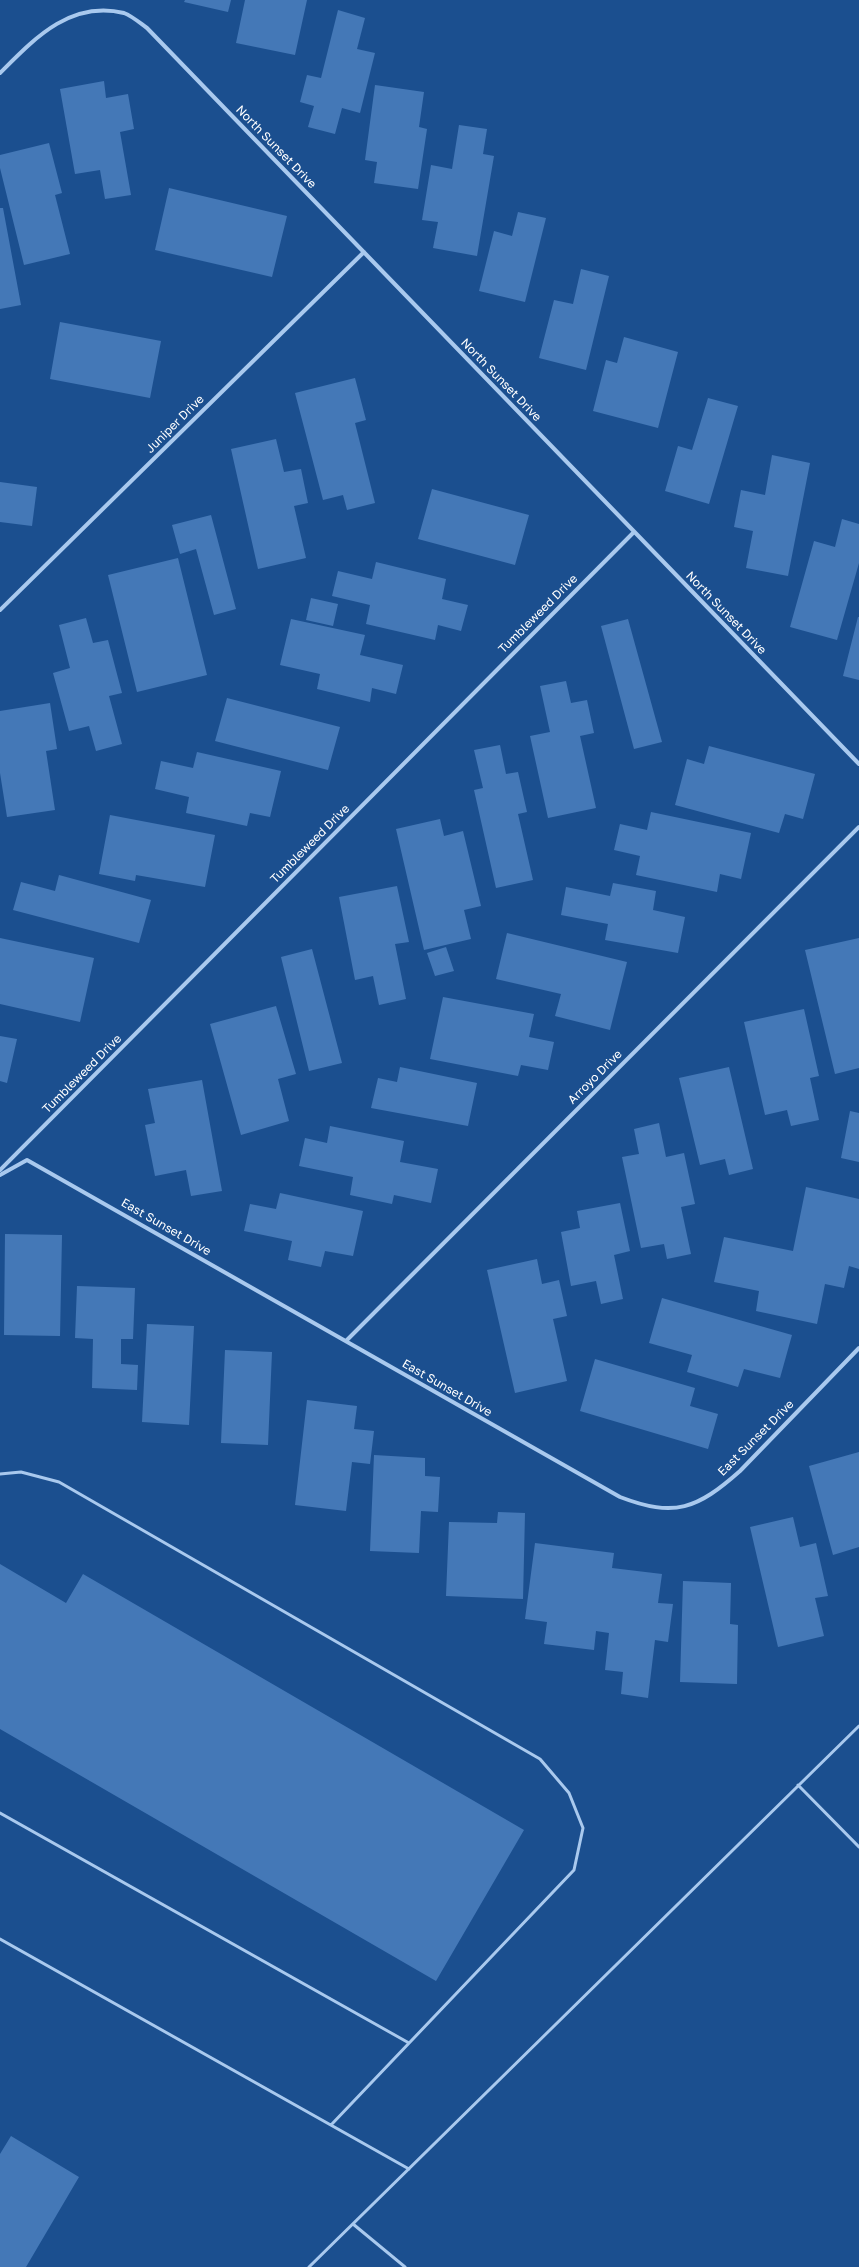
<!DOCTYPE html>
<html>
<head>
<meta charset="utf-8">
<style>
	body { margin:0 }
	canvas { display:block; background:#1b4f8f }
</style>
</head>
<body>
<canvas width="859" height="2267"></canvas>
<script>
const ctx = document.querySelector('canvas').getContext('2d');
ctx.lineJoin = 'round';
function paint(path, color) { ctx.fillStyle = color; ctx.fill(path, 'evenodd'); }
function trace(path, color, width, dash) { ctx.strokeStyle = color; ctx.lineWidth = width; ctx.lineCap = dash ? 'butt' : 'round'; ctx.setLineDash(dash || []); ctx.stroke(path); }
function label(font, color, halo, rows, align = 'center') {
  ctx.font = font + ' "Golos Text",sans-serif'; ctx.lineWidth = 3; ctx.setLineDash([]); ctx.textBaseline = 'middle'; ctx.strokeStyle = halo; ctx.fillStyle = color; for (const [text, x, y, turn = 0] of rows) {
    ctx.save(); ctx.translate(x, y); ctx.rotate((+turn || 0) * Math.PI / 180); ctx.textAlign = isNaN(turn) ? turn : align; if (halo) ctx.strokeText(text, 0, 0); ctx.fillText(text, 0, 0); ctx.restore();
  }
}
const building = new Path2D(`
	M185,0H231L228,12L184,2Z
	M245,0H307L295,55L236,43Z
	M338,10L365,18L357,49L375,53L360,113L342,108L335,134L308,127L314,106L300,102L307,75L321,78Z
	M104,81L106,98L128,94L134,129L120,132L131,195L105,199L100,170L75,174L60,89Z
	M375,85L424,92L419,127L427,129L418,189L374,183L377,162L365,160Z
	M459,125L487,129L483,154L494,156L477,256L433,248L438,222L422,220L431,165L452,169Z
	M49,143L62,193L55,195L70,254L24,265L0,168V155Z
	M169,188L287,216L272,277L155,250Z
	M0,208H3L21,305L0,309Z
	M518,212L546,218L525,302L479,291L494,231L512,236Z
	M581,269L609,276L586,370L539,358L554,300L573,304Z
	M60,322L161,341L150,398L50,379Z
	M624,337L678,352L658,428L593,411L606,360L617,363Z
	M355,378L366,420L355,423L375,503L347,510L343,495L323,500L295,393Z
	M708,398L738,406L709,504L665,491L678,446L692,450Z
	M276,439L284,472L301,469L308,503L294,506L306,558L258,569L231,449Z
	M772,455L810,463L788,576L746,568L753,531L734,527L741,490L765,495Z
	M0,482L37,487L32,526L0,522Z
	M432,489L529,515L515,565L418,539Z
	M211,515L236,609L214,615L196,549L180,554L172,525Z
	M842,519L859,524V563L837,640L790,627L814,541L835,547Z
	M178,558L207,675L137,692L108,575Z
	M376,562L446,579L442,599L468,605L461,631L438,625L435,640L366,624L370,605L332,596L338,571L372,579Z
	M311,598L338,604L333,626L306,620Z
	M858,617H859V680L843,676Z
	M86,618L93,643L108,640L122,693L109,696L122,744L96,751L89,726L69,731L53,673L70,668L59,625Z
	M291,619L365,635L360,655L403,665L396,694L372,688L370,702L317,689L320,674L280,665Z
	M628,619L662,742L634,749L601,626Z
	M566,681L571,703L587,700L594,733L580,736L596,808L548,818L530,736L550,732L540,686Z
	M227,698L340,727L328,770L215,741Z
	M50,703L57,749L46,751L55,810L7,817L0,773V711Z
	M500,745L506,774L518,772L527,812L518,814L533,880L496,888L474,790L483,788L474,750Z
	M709,746L815,774L803,819L785,814L779,833L675,805L687,759L704,764Z
	M197,752L281,771L270,817L250,813L247,826L186,813L189,797L155,789L161,761L193,768Z
	M651,812L751,833L741,879L720,874L717,892L636,875L640,856L614,850L620,824L647,830Z
	M110,815L215,835L205,887L136,875L135,881L99,874Z
	M440,819L444,836L463,831L481,906L464,910L471,939L424,950L396,829Z
	M59,875L151,900L139,943L13,910L21,882L55,891Z
	M613,883L656,891L653,910L685,917L678,953L605,940L608,924L561,915L566,887L610,896Z
	M397,886L409,942L395,944L406,999L379,1005L373,976L355,980L339,897Z
	M507,933L627,962L610,1030L555,1016L561,994L496,979Z
	M0,938L94,958L80,1022L0,1004Z
	M859,938V1068L835,1074L805,950Z
	M446,947L454,971L435,976L427,953Z
	M312,949L342,1063L309,1071L281,957Z
	M443,997L534,1014L529,1037L554,1042L548,1070L521,1065L518,1076L430,1059Z
	M276,1006L296,1074L278,1079L289,1121L241,1135L210,1024Z
	M804,1009L819,1076L810,1078L819,1120L791,1126L787,1110L765,1115L744,1022Z
	M0,1036L17,1039L7,1083L0,1081Z
	M400,1067L477,1083L468,1126L371,1108L378,1078L397,1082Z
	M729,1067L753,1169L729,1175L725,1159L700,1165L679,1078Z
	M202,1080L222,1191L191,1196L186,1170L155,1176L145,1125L155,1123L148,1089Z
	M850,1111L859,1113V1162L841,1158Z
	M659,1123L666,1157L684,1153L695,1204L681,1207L691,1254L667,1259L664,1244L641,1248L622,1157L639,1154L634,1129Z
	M330,1126L404,1141L400,1162L438,1169L431,1203L394,1195L392,1204L350,1195L353,1177L299,1166L305,1138L327,1143Z
	M806,1187L859,1199V1269L849,1266L844,1288L825,1284L817,1324L756,1311L759,1291L714,1282L724,1237L793,1251Z
	M280,1193L363,1211L353,1256L325,1251L321,1267L288,1260L292,1241L244,1231L250,1204L276,1209Z
	M620,1203L630,1251L614,1255L623,1299L601,1304L596,1281L571,1286L561,1232L580,1228L577,1211Z
	M5,1234L62,1235L60,1336L4,1335Z
	M537,1259L542,1284L559,1280L567,1316L553,1319L567,1381L515,1393L487,1270Z
	M77,1286L135,1288L133,1339H121V1364L138,1365L137,1390L92,1388L93,1339L75,1338Z
	M662,1298L792,1335L780,1378L744,1369L738,1387L687,1372L692,1355L649,1343Z
	M147,1324L194,1326L189,1425L142,1422Z
	M225,1350L272,1352L268,1445L221,1443Z
	M595,1359L695,1388L690,1406L718,1414L708,1449L580,1411Z
	M307,1400L357,1406L354,1429L374,1431L370,1464L352,1462L346,1511L295,1505Z
	M859,1452V1547L833,1555L809,1466Z
	M374,1455L425,1458V1476L440,1477L438,1512L421,1511L419,1553L370,1551Z
	M498,1512L525,1513L523,1599L446,1596L449,1522L497,1523Z
	M793,1517L800,1547L816,1543L828,1596L815,1598L824,1636L778,1647L750,1527Z
	M535,1543L614,1553L612,1568L662,1574L658,1603L673,1604L668,1642L655,1640L648,1698L621,1694L623,1672L605,1670L609,1633L596,1631L594,1650L544,1644L547,1622L525,1619Z
	M0,1564L66,1603L83,1574L524,1830L436,1981L0,1729Z
	M683,1581L731,1583L730,1624L738,1625L737,1684L680,1682Z
	M11,2136L79,2177L26,2267H0V2154Z`);
const service = new Path2D(`
	M0,1474L21,1472L59,1482L540,1759L569,1793L583,1828L574,1870L331,2125
	M798,1785L859,1847
	M0,1813L409,2043
	M0,1939L409,2169
	M353,2224L405,2267
	M309,2267L859,1726`);
const minor = new Path2D(`
	M0,73C34,39 70,0 124,13C132,16 140,23 147,28L859,764
	M0,610L364,252
	M0,1170L634,532
	M0,1175L27,1160L620,1497C675,1518 697,1509 740,1471L859,1348
	M346,1341L859,827`);
const streetNames = [
	["North Sunset Drive",276,147,46],
	["North Sunset Drive",501,380,46],
	["Juniper Drive",175,424,-45],
	["North Sunset Drive",726,613,46],
	["Tumbleweed Drive",538,614,-45],
	["Tumbleweed Drive",310,844,-45],
	["Tumbleweed Drive",82,1074,-45],
	["Arroyo Drive",595,1077,-45],
	["East Sunset Drive",166,1227,30],
	["East Sunset Drive",447,1388,30],
	["East Sunset Drive",756,1438,-45]
];
paint(building, '#4478b7');
trace(service, '#a9c9ee', 3);
trace(minor, '#a9c9ee', 4);
label('12px', '#fff', '#1b4f8f', streetNames);
</script>
</body>
</html>
